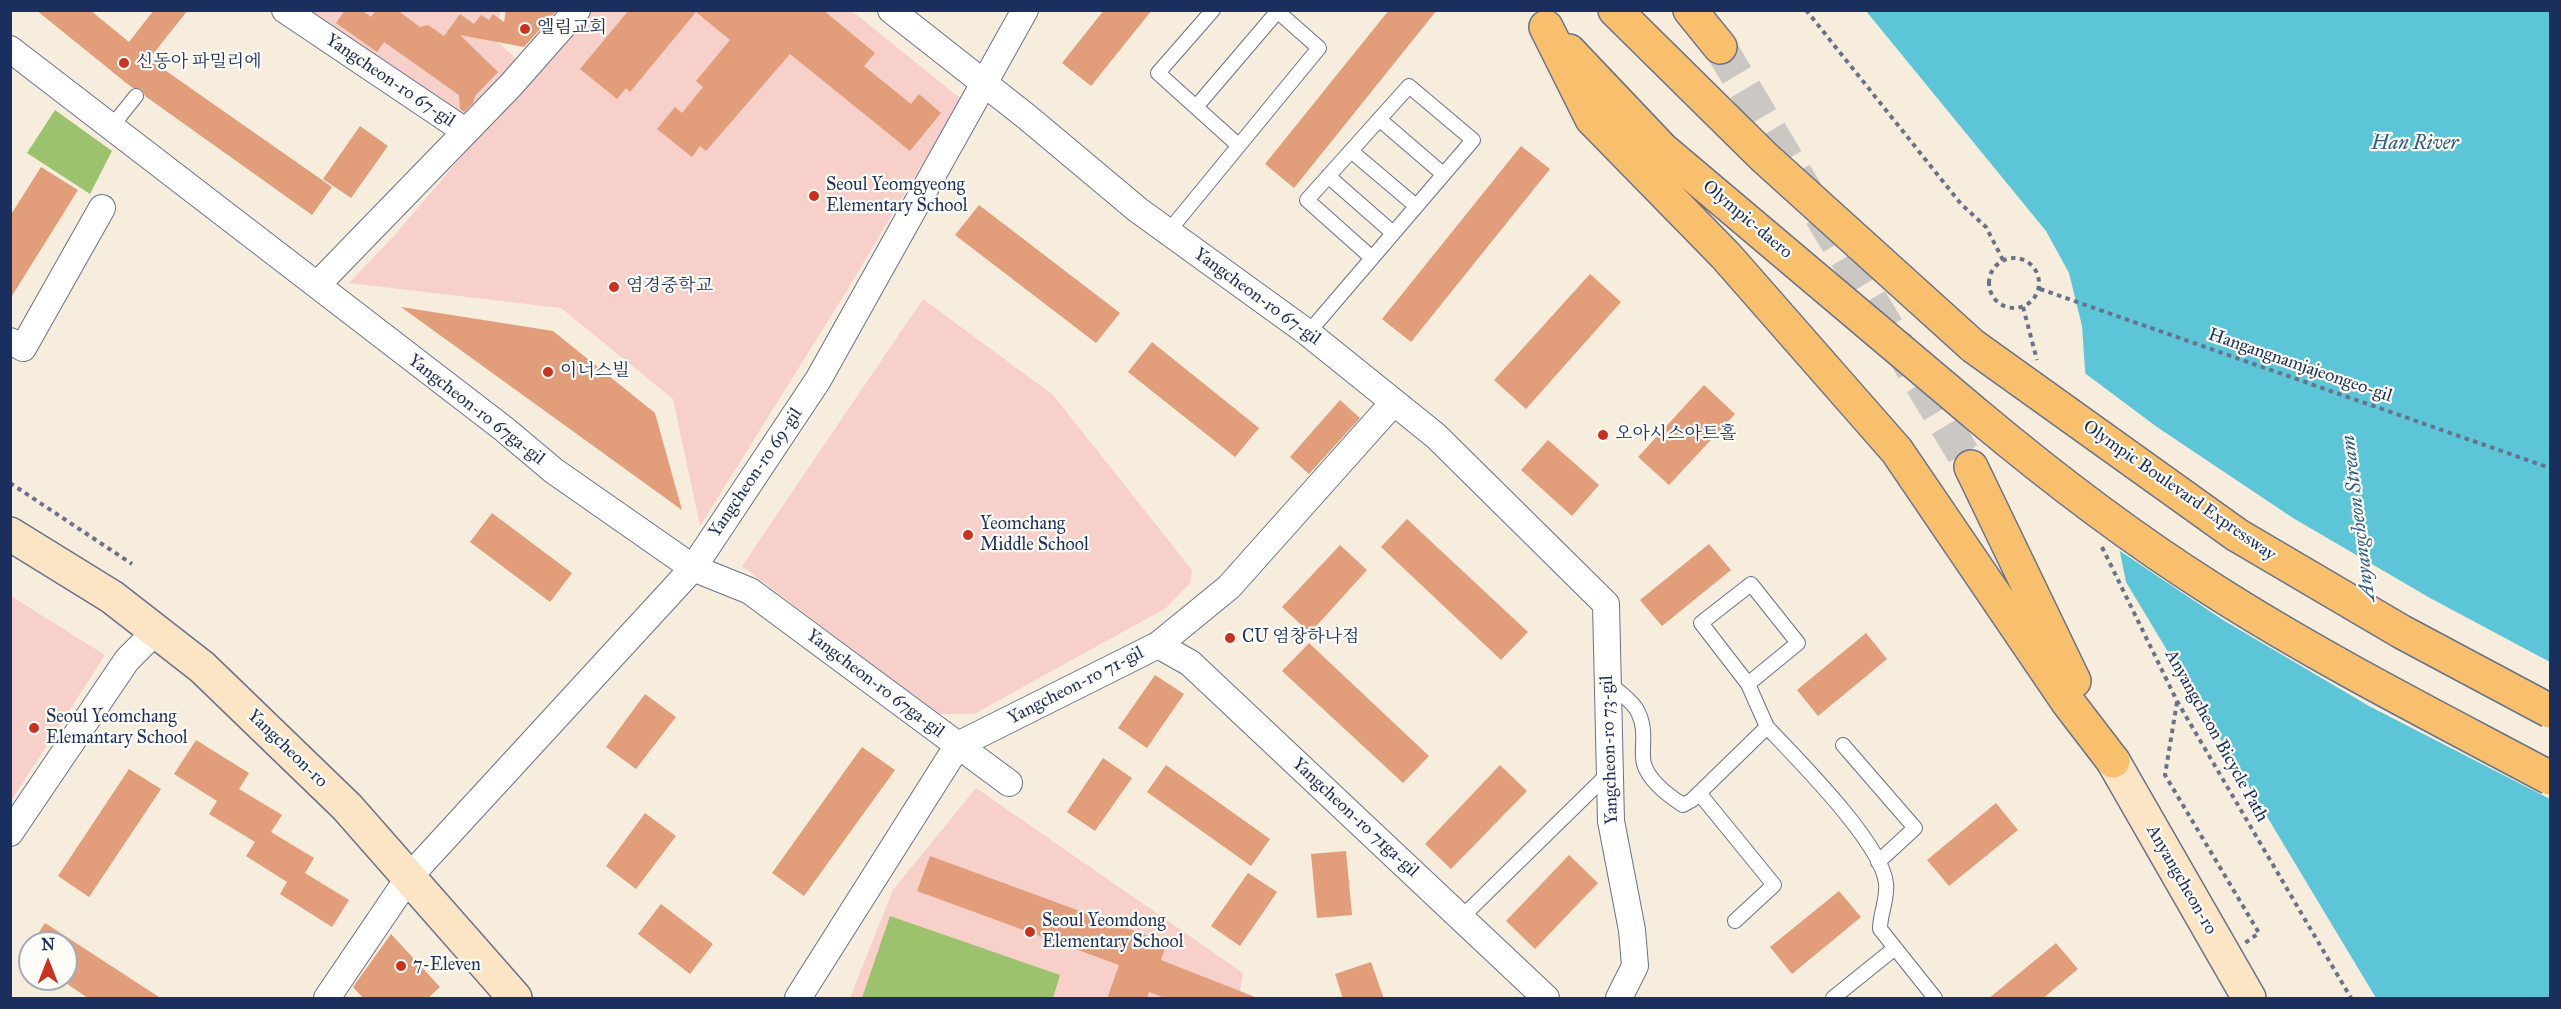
<!DOCTYPE html>
<html>
<head>
<meta charset="utf-8">
<style>
	body { margin:0 }
	#map { position:relative; width:2561px; height:1009px; overflow:hidden; background:#f7eddc; font-family:"IM FELL Great Primer",serif }
	canvas { display:block }
	.frame { position:absolute; inset:0; border:12px solid #1b2f5e; pointer-events:none }
	.north { position:absolute; left:18px; top:931px; width:60px; height:60px; box-sizing:border-box; background:#fdfcf7; border:2px solid #a3aaba; border-radius:50%; rotate:0deg; font-size:16px; font-weight:700; line-height:24px; text-align:center; color:#1b2f5e }
	.north::after { content:''; display:block; margin:auto; width:21px; height:27px; background:#c8321e; clip-path:polygon(50% 0,100% 100%,50% 72%,0 100%) }
</style>
</head>
<body>
<div id="map">
<canvas width="2561" height="1009"></canvas>
<div class="frame"></div>
<div class="north">N</div>
</div>
<script>
const ctx = document.querySelector('canvas').getContext('2d');
ctx.lineJoin = 'round';
function paint(path, color) { ctx.fillStyle = color; ctx.fill(path, 'evenodd'); }
function trace(path, color, width, dash) { ctx.strokeStyle = color; ctx.lineWidth = width; ctx.lineCap = dash ? 'butt' : 'round'; ctx.setLineDash(dash || []); ctx.stroke(path); }
function label(font, color, halo, rows, align = 'center') {
  ctx.font = font + ' "IM FELL Great Primer","Noto Serif KR",serif'; ctx.lineWidth = 4.5; ctx.setLineDash([]); ctx.textBaseline = 'middle'; ctx.strokeStyle = halo; ctx.fillStyle = color; for (const [text, x, y, turn = 0] of rows) {
    ctx.save(); ctx.translate(x, y); ctx.rotate((+turn || 0) * Math.PI / 180); ctx.textAlign = isNaN(turn) ? turn : align; if (halo) ctx.strokeText(text, 0, 0); ctx.fillText(text, 0, 0); ctx.restore();
  }
}
const built = new Path2D(`
	M303,10L501,11L494,39L521,63L479,110L453,117Z
	M588,11H852L961,99L846,292L700,526L673,399L561,308L349,283L395,235L547,55Z
	M923,299L1053,395L1192,570L1190,583L1166,608L974,714H938L742,566Z
	M11,596L105,655L11,801Z
	M976,788L1243,973L1239,998H850L893,890Z`);
const green = new Path2D(`
	M55,110L112,151L90,194L27,153Z
	M890,916L1060,975L1053,998H862Z`);
const water = new Path2D(`
	M1866,11H2550V998H2376L2126,582L2086,384L2082,326L2069,273L2046,231Z`);
const pier = new Path2D(`
	M2082,371L2157,427L2293,518L2430,598L2550,662V799L2369,706L2223,620L2117,549Z`);
const building = new Path2D(`
	M36,10H90L129,42L154,10H188L149,59L332,187L312,215L145,96L141,89L133,88L125,82Z
	M345,10H362L371,17L376,10H397L420,27L428,25L444,36L460,14L474,24L481,15L489,20L493,14L504,22L506,10H557L524,47L460,35L498,72L475,96L473,103L464,112L460,109L459,95L384,42L377,52L336,23Z
	M629,10H823L875,53L864,66L911,104L919,94L941,113L910,151L790,54L706,151L700,146L692,157L657,129L675,107L682,113L703,87L696,81L730,40L696,12L630,92L626,88L617,99L580,69Z
	M1104,10H1152L1091,86L1062,63Z
	M1389,10H1437L1294,188L1265,164Z
	M360,126L388,146L351,198L323,179Z
	M1521,146L1550,169L1411,342L1382,319Z
	M41,167L78,190L10,299V216Z
	M979,205L1120,313L1096,343L955,235Z
	M1590,274L1621,302L1526,409L1494,380Z
	M401,307L553,331L655,413L682,510Z
	M1152,342L1259,428L1235,457L1128,372Z
	M1704,385L1735,414L1669,485L1638,457Z
	M1340,400L1360,418L1309,474L1290,457Z
	M1548,440L1599,485L1572,516L1521,470Z
	M492,513L572,573L550,602L470,542Z
	M1407,519L1528,632L1501,660L1381,547Z
	M1709,544L1731,570L1662,626L1640,600Z
	M1340,545L1367,570L1310,633L1282,607Z
	M1866,633L1887,659L1818,716L1797,690Z
	M1309,643L1429,756L1403,783L1282,671Z
	M1155,675L1184,694L1147,748L1118,728Z
	M645,694L676,717L636,769L606,747Z
	M196,740L249,773L239,789L282,815L271,832L314,858L305,873L349,900L332,927L280,894L287,882L246,856L255,842L209,814L217,801L174,774Z
	M862,747L895,770L804,896L772,873Z
	M1103,758L1132,778L1095,831L1067,812Z
	M1166,765L1270,839L1251,866L1147,792Z
	M1500,765L1527,791L1451,869L1425,844Z
	M129,769L161,789L89,897L58,876Z
	M1996,803L2018,830L1949,886L1927,860Z
	M645,813L676,836L636,889L606,866Z
	M1346,851L1352,915L1317,918L1311,854Z
	M1569,855L1598,883L1535,949L1506,921Z
	M930,856L1167,943L1161,960L1260,999H1167L1149,992L1147,999H1107L1119,965L917,891Z
	M1248,873L1277,892L1240,946L1211,926Z
	M1839,891L1861,917L1792,974L1770,947Z
	M661,904L713,944L690,974L638,934Z
	M45,923L76,943L162,999H89L66,983V943H32Z
	M391,934L440,987L427,999H364L353,987Z
	M2056,943L2078,969L2042,999H1988Z
	M1371,962L1384,999H1343L1335,974Z`);
const highwayTunnel = new Path2D(`
	M1720,47L1971,467`);
const path = new Path2D(`
	M1806,10L1961,204L1986,227L2003,260
	M1989 283a25 25 0 1 1 50 0a25 25 0 1 1-50 0Z
	M2040,289L2550,468
	M2023,307L2037,360
	M10,483L132,564
	M2102,547L2177,701L2351,998
	M2177,702L2165,775L2259,933L2245,943`);
const lane = new Path2D(`
	M1213,10L1158,73L1238,145
	M1196,107L1277,12
	M1379,119L1443,174
	M112,126L136,96
	M1351,151L1416,206
	M1328,176L1393,233
	M1168,232L1319,48L1276,10
	M1308,333L1473,140L1409,86L1307,200L1372,258
	M1608,682C1617,691 1633,701 1638,712C1648,733 1640,748 1644,764C1649,781 1669,796 1683,805L1692,800L1767,727C1797,759 1881,842 1886,883C1888,899 1880,913 1880,929L1935,998
	M1748,684L1798,643L1751,584L1701,623L1748,684L1767,727
	M1843,745L1915,828L1878,862
	M1699,793L1774,885L1735,921
	M1461,918L1609,773
	M1833,998L1895,948`);
const street = new Path2D(`
	M285,10L465,131
	M891,10L1027,117L1138,210L1308,333L1436,436L1606,604L1611,821L1632,930L1635,966L1619,998
	M10,49L504,429L554,471L693,568L750,591L1009,783
	M318,284L511,85L577,10
	M10,341L23,348L102,208
	M1158,645L1190,663L1546,998
	M10,833L127,660L156,631
	M327,998L409,877L693,568L818,380L1025,10
	M798,998L958,745L1158,645L1229,587L1394,402`);
const secondary = new Path2D(`
	M10,534L112,597L202,667L347,807L515,998
	M2113,761L2249,998`);
const highway = new Path2D(`
	M1615,10L1764,157L1973,346
	M1690,10L1720,47
	M1546,27L1592,119L1726,256L1897,451L2067,701L2113,761
	M1569,51L1662,149L1977,415
	M1971,467L2074,681`);
const highwayBridge = new Path2D(`
	M1973,346L2237,535L2402,632L2550,711
	M1977,415C2051,477 2128,536 2210,588C2319,658 2436,717 2550,778`);
const markers = [
	[525,29,6,"#c8321e"],
	[124,63,6,"#c8321e"],
	[814,196,6,"#c8321e"],
	[614,287,6,"#c8321e"],
	[548,372,6,"#c8321e"],
	[1603,435,6,"#c8321e"],
	[968,535,6,"#c8321e"],
	[1230,638,6,"#c8321e"],
	[34,728,6,"#c8321e"],
	[1030,932,6,"#c8321e"],
	[401,966,6,"#c8321e"]
];
const poiNames = [
	["엘림교회",537,29],
	["신동아 파밀리에",136,63],
	["Seoul Yeomgyeong",826,186],
	["Elementary School",826,207],
	["염경중학교",626,287],
	["이너스빌",560,372],
	["오아시스아트홀",1615,435],
	["Yeomchang",980,525],
	["Middle School",980,546],
	["CU 염창하나점",1242,638],
	["Seoul Yeomchang",46,718],
	["Elemantary School",46,739],
	["Seoul Yeomdong",1042,922],
	["Elementary School",1042,943],
	["7-Eleven",413,966]
];
const streetNames = [
	["Yangcheon-ro 67-gil",390,81,34],
	["Olympic-daero",1747,220,40],
	["Yangcheon-ro 67-gil",1257,297,36],
	["Hangangnamjajeongeo-gil",2300,366,19],
	["Yangcheon-ro 67ga-gil",476,410,38],
	["Yangcheon-ro 69-gil",756,473,-56],
	["Olympic Boulevard Expressway",2179,491,35],
	["Yangcheon-ro 67ga-gil",875,684,37],
	["Yangcheon-ro 71-gil",1076,686,-27],
	["Anyangcheon Bicycle Path",2216,736,61],
	["Yangcheon-ro",287,749,44],
	["Yangcheon-ro 73-gil",1610,750,-92],
	["Yangcheon-ro 71ga-gil",1355,818,43],
	["Anyangcheon-ro",2181,880,60]
];
const waterNames = [
	["Han River",2415,144],
	["Anyangcheon Stream",2359,518,-97]
];
paint(built, '#f7d0c9');
paint(green, '#9cc26d');
paint(water, '#5cc5d8');
paint(pier, '#f7eddc');
paint(building, '#e29d7a');
trace(highwayTunnel, '#cbc7c3', 33, [33, 16]);
trace(lane, '#68728a', 16);
trace(street, '#68728a', 28);
trace(secondary, '#68728a', 36);
trace(highway, '#68728a', 36);
trace(path, '#68728a', 4, [4.5, 4.5]);
trace(lane, '#fff', 14);
trace(street, '#fff', 26);
trace(secondary, '#fce5c4', 33);
trace(highway, '#f8bf6c', 33);
trace(highwayBridge, '#68728a', 36, []);
trace(highwayBridge, '#f8bf6c', 33);
for (const [x, y, r, color] of markers) { const dot = new Path2D(); dot.arc(x, y, r, 0, 2 * Math.PI); ctx.fillStyle = color; ctx.fill(dot); trace(dot, '#fdfcf7', 2); }
label('18px', '#1b2f5e', '#fdfcf7', poiNames, 'left');
label('18px', '#1b2f5e', '#fdfcf7', streetNames);
label('italic 20px', '#2e5c83', '#fdfcf7', waterNames);
</script>
</body>
</html>
